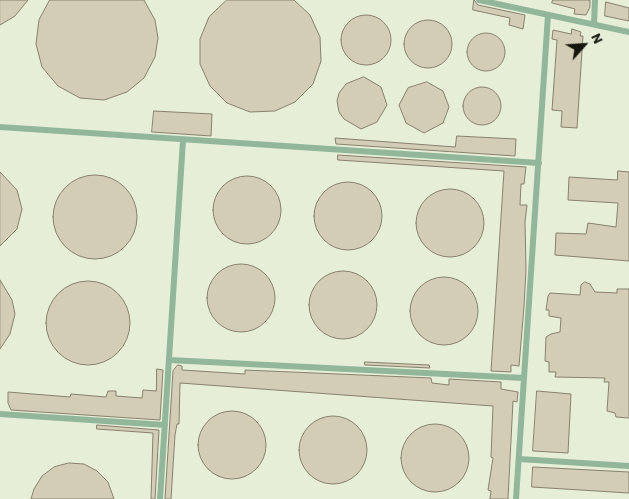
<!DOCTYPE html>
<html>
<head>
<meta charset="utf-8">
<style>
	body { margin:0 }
	#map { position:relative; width:629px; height:499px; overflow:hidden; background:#e6eed8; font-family:Barlow,sans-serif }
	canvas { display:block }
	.north { position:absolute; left:559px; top:20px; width:50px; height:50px; -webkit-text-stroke:4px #e6eed8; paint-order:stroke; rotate:64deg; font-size:14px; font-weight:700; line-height:20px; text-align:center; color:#13150e }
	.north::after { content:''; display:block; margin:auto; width:18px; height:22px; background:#13150e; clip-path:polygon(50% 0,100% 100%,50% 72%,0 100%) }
</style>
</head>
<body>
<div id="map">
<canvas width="629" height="499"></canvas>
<div class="north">N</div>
</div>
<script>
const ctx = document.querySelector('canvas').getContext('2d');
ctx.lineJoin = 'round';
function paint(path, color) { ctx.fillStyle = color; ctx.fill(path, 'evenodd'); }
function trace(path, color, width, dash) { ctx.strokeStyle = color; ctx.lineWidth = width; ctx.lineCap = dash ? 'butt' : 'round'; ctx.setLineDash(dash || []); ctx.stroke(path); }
const building = new Path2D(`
	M0,0H28L15,16L0,25Z
	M50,0H144L155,20L158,38L155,57L144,78L127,92L104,100L80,98L58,86L42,67L36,44L39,20Z
	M227,0H294L310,15L320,37L321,61L313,84L295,102L275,111L250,112L227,103L210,86L200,64V39L209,17Z
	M474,0L478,5L525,15L523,29L509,25L510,18L473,10Z
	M553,0H590V7L586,15L574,14L575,9L552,3Z
	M606,2L629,8V21L605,16Z
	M341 40a25 25 0 1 1 50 0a25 25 0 1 1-50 0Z
	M404 44a24 24 0 1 1 48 0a24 24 0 1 1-48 0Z
	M572,29L581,32L580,36H583L577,128L561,127L562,111L552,110L557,40L552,39L553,30L571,34Z
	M467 52a19 19 0 1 1 38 0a19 19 0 1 1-38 0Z
	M364,77L381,87L387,105L377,122L361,129L344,119L339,112L337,101L339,93L346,84Z
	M427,82L443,91L449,107L443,123L424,133L406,123L399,105L408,88Z
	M463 106a19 19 0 1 1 38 0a19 19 0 1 1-38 0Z
	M154,111L212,114L211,136L152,132Z
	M457,136L516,139L515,156L336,144L335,138L455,147Z
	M338,155L526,167L524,184H521L520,205H527L525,222L526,270L524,307L519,366L511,365V372L491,371L504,171L338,160Z
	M618,171L629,172V261L555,255L556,233L586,234L588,223L616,227L618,203L568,200L569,177L617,180Z
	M0,172L17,190L22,209L17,229L0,246Z
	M53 217a42 42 0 1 1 84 0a42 42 0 1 1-84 0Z
	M213 210a34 34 0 1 1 68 0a34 34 0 1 1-68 0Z
	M314 216a34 34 0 1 1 68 0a34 34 0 1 1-68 0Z
	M416 223a34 34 0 1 1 68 0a34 34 0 1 1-68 0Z
	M207 298a34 34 0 1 1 68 0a34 34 0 1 1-68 0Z
	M309 305a34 34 0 1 1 68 0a34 34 0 1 1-68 0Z
	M410 311a34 34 0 1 1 68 0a34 34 0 1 1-68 0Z
	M0,280L12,300L15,314L10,334L0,349Z
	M46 323a42 42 0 1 1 84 0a42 42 0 1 1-84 0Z
	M585,282L590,284L595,292L617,293V289H629V418L616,417L615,413L607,411L609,382H604L605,378L555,377L556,372H549V362L545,361L546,337L551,334L560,332L561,318L549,316V310H546L548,296L550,293L580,295L581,285Z
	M365,362L429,365L430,368L365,365Z
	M178,365L182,366V370L245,374V370L431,378L432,383L449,385V379L501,382V389L518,392L517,402L513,401L508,499H490L491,491L488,490L493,458L491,457L493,406L180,383L179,424H177L175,435L171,499H165L173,371Z
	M157,369L163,370L160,420L11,410L8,403V392L70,397L71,394L106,397L108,391H116V396L142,398L143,390L156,391Z
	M537,391L571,394L568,453L533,451Z
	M198 445a34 34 0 1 1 68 0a34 34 0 1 1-68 0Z
	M299 450a34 34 0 1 1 68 0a34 34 0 1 1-68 0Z
	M401 458a34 34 0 1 1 68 0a34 34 0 1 1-68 0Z
	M97,425L159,430L155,499H151L153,433L97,429Z
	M69,463L84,464L97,471L108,482L114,499H31L34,489L42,476L54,467Z
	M533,467L629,472V493L532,487Z`);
const lane = new Path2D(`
	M479,0L629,32
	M594,24L595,0
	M0,127L539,163
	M169,360L524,378
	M0,414L165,425
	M519,459L629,466
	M160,499L183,140
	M516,499L548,15`);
paint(building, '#d3ccb6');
trace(building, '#87806c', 1);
trace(lane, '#92b69a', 6);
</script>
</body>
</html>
